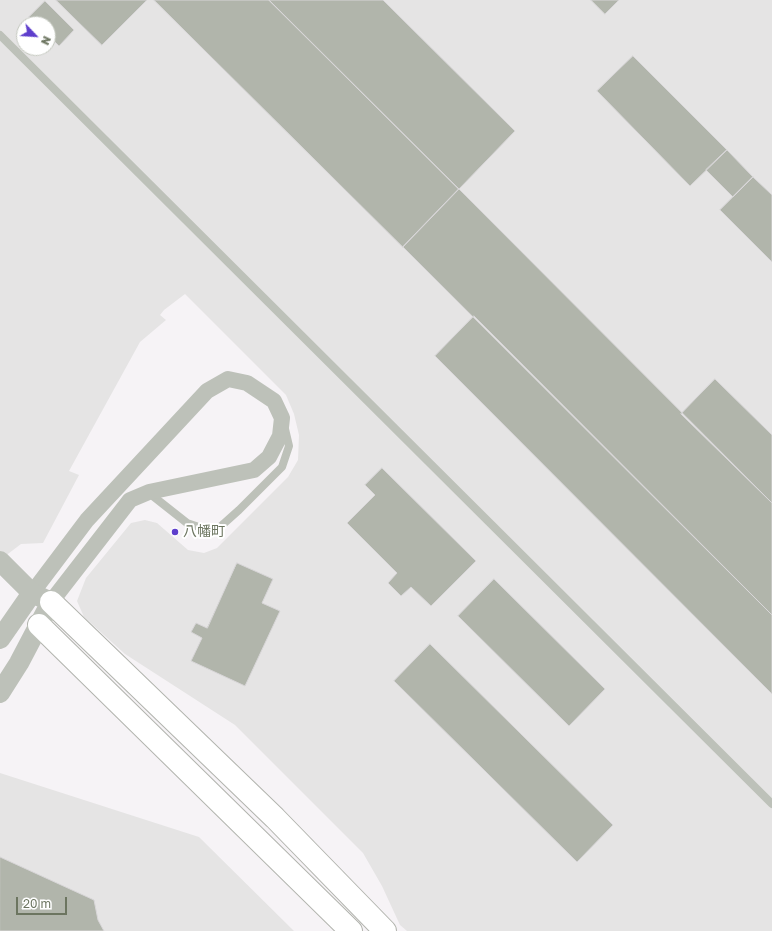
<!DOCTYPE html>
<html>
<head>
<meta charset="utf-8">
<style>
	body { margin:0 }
	#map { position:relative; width:772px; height:931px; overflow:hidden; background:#f6f3f6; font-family:"Golos Text",sans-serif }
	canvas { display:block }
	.north { position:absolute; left:16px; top:16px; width:40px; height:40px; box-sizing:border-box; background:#fff; border:1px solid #c4c8bf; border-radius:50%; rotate:115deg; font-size:11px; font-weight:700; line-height:16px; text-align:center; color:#6c7560 }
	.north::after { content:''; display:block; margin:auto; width:14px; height:18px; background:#5e3ecc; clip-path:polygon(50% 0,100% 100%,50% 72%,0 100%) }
	.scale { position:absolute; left:16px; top:897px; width:51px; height:18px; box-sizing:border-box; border:2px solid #6c7560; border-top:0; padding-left:5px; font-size:12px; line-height:14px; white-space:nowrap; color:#6c7560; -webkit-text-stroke:3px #fff; paint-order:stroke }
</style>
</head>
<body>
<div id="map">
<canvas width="772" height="931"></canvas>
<div class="north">N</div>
<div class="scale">20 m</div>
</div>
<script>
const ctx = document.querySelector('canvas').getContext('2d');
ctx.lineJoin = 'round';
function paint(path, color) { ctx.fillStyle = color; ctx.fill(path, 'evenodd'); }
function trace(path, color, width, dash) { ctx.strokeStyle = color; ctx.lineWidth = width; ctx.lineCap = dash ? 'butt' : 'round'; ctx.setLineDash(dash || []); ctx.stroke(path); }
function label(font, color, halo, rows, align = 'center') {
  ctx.font = font + ' "Golos Text","Noto Sans JP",sans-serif'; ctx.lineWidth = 4; ctx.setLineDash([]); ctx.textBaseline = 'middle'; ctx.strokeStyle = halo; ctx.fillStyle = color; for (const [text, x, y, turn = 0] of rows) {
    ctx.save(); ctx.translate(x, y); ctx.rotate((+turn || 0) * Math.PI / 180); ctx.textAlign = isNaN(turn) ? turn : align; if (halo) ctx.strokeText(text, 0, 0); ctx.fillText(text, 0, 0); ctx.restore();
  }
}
const built = new Path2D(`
	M0,0H772V931H407L400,925L382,886L363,853L235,725L125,654L84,617L77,601L86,578L131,523L145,520L157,523L188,550L204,553L217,548L288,477L298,460L299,435L294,414L286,395L185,294L164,310L160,315L166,320L140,342L69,471L79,475L43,543L21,544L0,560ZM24,24H48V48H24Z
	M0,773L199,837L294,931H0Z`);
const building = new Path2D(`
	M56,0H147L102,45Z
	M154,0H269L459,189L403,247Z
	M269,0H383L515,131L459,189Z
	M591,0H619L605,14Z
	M45,1L74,30L59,46L48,35V24H37L29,17Z
	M633,56L727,150L690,186L597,91Z
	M727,150L753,177L733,197L706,170Z
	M753,177L772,195V262L720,210Z
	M459,189L772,503V615L403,247Z
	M474,316L772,615V694L435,356Z
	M715,379L772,435V503L681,414Z
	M382,468L476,561L431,606L411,587L401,596L388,583L397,573L347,523L375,495L365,485Z
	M237,563L273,579L262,603L280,611L245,686L191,661L202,638L191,632L196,623L207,628Z
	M494,579L605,689L569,726L458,616Z
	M430,644L613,825L577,862L394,681Z
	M0,857L94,900L98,920L104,931H0Z`);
const service = new Path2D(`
	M0,35L772,804
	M149,493L187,523L205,529L220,527L239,510L282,467L289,446L285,429`);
const minor = new Path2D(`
	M32,593L87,520L207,391L228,379L247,383L274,401L282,418L280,436L269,457L254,470L149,492L130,500L51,602`);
const tertiary = new Path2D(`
	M0,561L32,593L51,602L19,663L0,693
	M0,639L32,593`);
const motorway = new Path2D(`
	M51,602L275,818L385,931
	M39,625L351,931`);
const markers = [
	[175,532,4,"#5e3ecc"]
];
const poiNames = [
	["八幡町",183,532]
];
paint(built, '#e5e4e4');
paint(building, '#b1b5ab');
trace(building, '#d8d6d8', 1);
trace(motorway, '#b2b4ae', 24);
trace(service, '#bdc1b9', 8);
trace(minor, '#bdc1b9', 16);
trace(tertiary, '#bdc1b9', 20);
trace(motorway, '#fff', 22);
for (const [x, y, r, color] of markers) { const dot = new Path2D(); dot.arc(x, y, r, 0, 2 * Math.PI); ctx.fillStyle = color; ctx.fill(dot); trace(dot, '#fff', 1.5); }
label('14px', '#6c7560', '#fff', poiNames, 'left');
</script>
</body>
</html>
